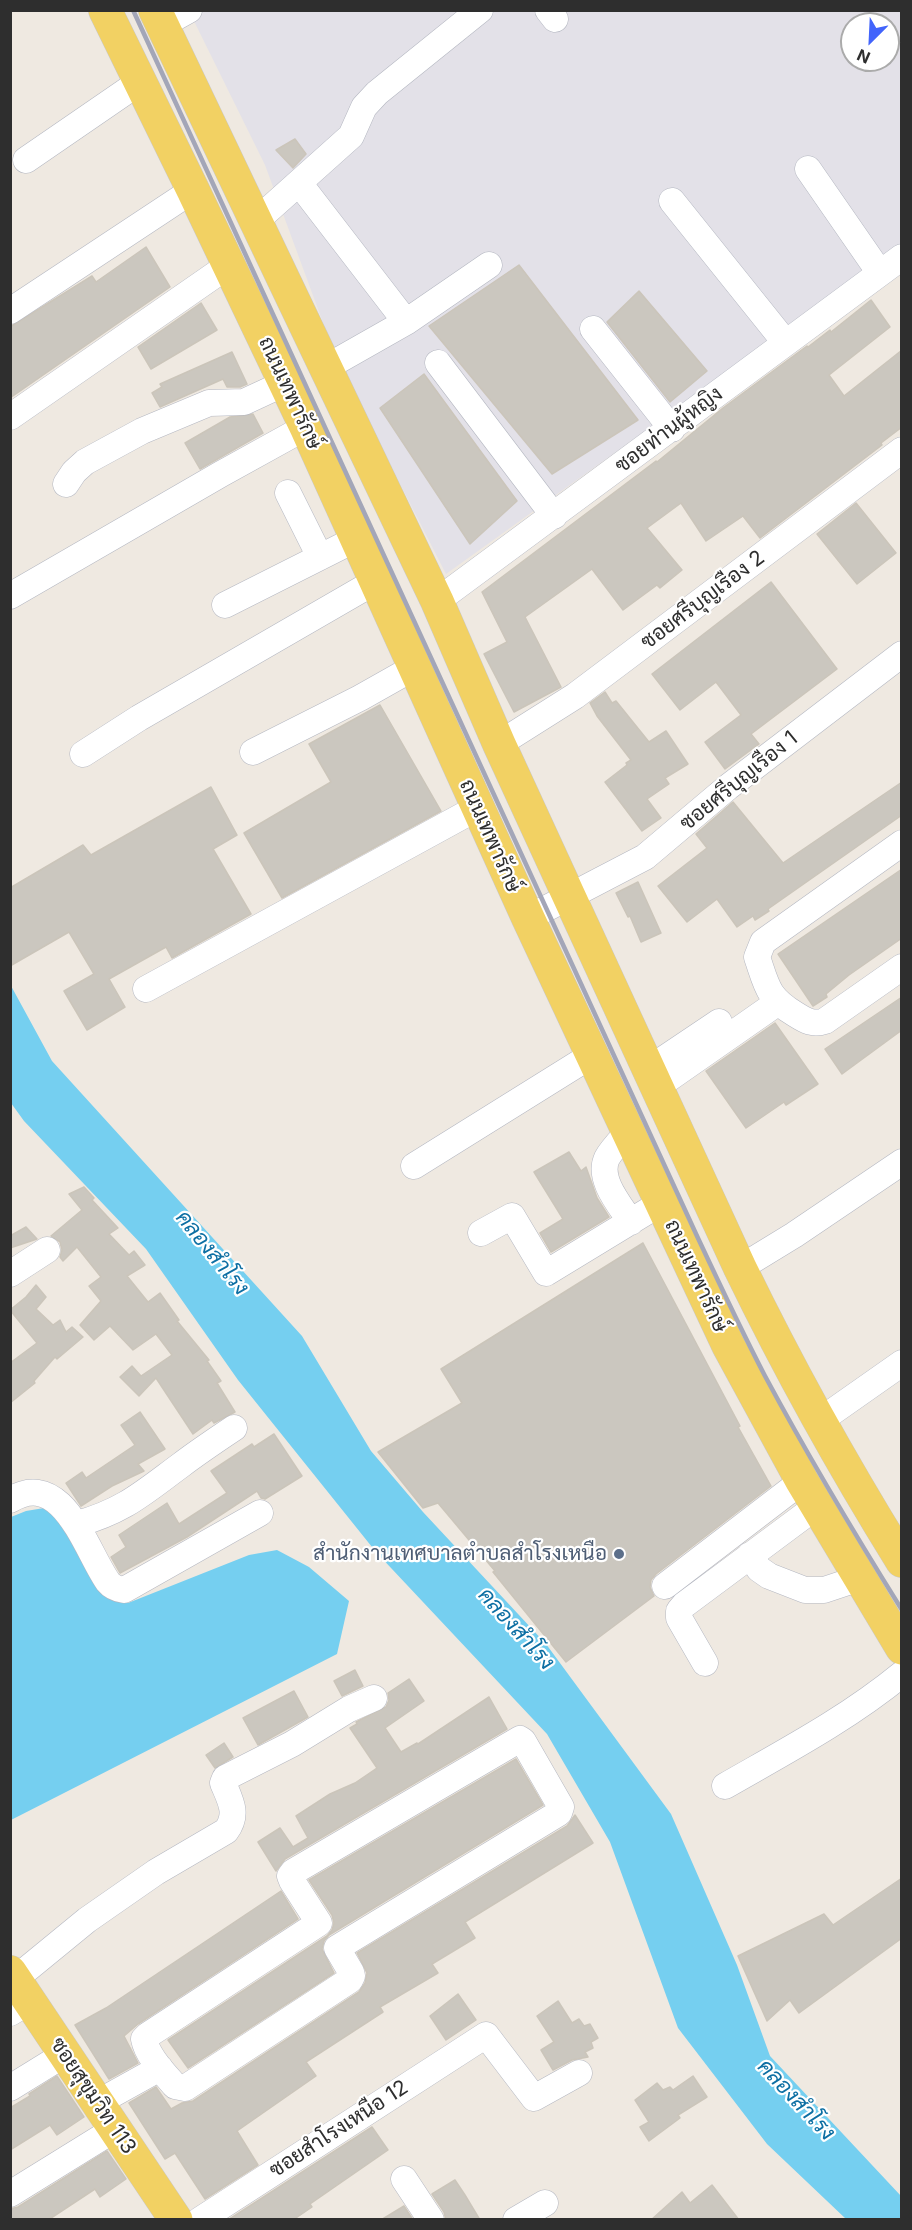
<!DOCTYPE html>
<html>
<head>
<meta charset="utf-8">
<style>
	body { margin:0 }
	#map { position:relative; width:912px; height:2230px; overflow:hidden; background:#efe9e1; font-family:Inter,sans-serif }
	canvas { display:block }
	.frame { position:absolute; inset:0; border:12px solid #2e2e2e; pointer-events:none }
	.north { position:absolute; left:840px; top:12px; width:60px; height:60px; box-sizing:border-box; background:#fff; border:2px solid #ababab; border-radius:50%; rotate:204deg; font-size:16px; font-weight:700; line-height:24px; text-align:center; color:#2e2e2e }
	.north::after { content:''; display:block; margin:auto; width:21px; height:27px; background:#4264fb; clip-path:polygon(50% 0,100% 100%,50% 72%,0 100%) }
</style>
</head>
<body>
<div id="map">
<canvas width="912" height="2230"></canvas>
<div class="frame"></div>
<div class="north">N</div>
</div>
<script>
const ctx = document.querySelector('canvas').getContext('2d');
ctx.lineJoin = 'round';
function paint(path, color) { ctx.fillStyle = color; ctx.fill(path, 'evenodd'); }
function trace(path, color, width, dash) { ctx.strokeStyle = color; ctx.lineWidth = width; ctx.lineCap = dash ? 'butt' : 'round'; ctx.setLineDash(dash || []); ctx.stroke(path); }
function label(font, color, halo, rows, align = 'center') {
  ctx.font = font + ' Inter,Sarabun,sans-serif'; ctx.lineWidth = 4.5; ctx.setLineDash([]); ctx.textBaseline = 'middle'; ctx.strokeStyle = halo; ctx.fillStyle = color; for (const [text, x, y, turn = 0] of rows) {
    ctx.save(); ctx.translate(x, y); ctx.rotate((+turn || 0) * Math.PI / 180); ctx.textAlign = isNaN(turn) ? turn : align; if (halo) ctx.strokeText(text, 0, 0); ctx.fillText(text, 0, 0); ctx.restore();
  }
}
const industrial = new Path2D(`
	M189,11H901V247L446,574L336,358L265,165ZM852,24H888V60H852Z`);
const water = new Path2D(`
	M10,984L52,1061L302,1336L371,1451L423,1512L546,1644L671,1814L737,1965L770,2056L901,2196V2219H846L767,2144L678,2028L610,1842L547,1734L376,1552L238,1380L146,1249L24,1121L11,1103Z
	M44,1508L70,1518L87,1568L128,1603L249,1555L277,1550L309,1567L349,1601L337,1654L11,1820V1517L26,1511Z`);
const building = new Path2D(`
	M295,139L306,154L293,168L276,150Z
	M146,247L170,287L10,398V327L92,276L96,282Z
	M519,265L638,420L552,474L429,326Z
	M639,291L707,371L670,402L607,322Z
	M871,300L890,327L829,375L844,396L902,350V427L881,443L882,445L760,538L743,516L706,541L681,503L647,528L682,570L660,588L657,585L623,610L592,569L525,617L561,687L514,712L484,654L507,642L482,592L656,461L657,462L723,408L807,346L808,347L830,330L831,332Z
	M201,303L217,330L151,369L138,347Z
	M232,352L247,384L240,387H227L223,379L160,407L152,393L162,387L160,384Z
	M424,374L517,501L470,544L380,408Z
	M253,414L263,433L200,469L185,443L230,417Z
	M856,503L896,553L857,584L817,534Z
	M771,582L837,669L751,734L759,744L725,769L705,742L741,715L716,682L680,710L652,674Z
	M605,692L612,703L616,701L649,742L666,731L688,764L665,778L669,784L647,799L661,818L642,831L605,782L627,765L626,763L631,760L597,716L590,703Z
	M380,705L441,811L282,898L244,833L331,782L309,744Z
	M902,782V815L768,909L769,911L755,920L753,916L737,927L717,899L687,922L658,886L707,848L696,834L733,802L783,863Z
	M211,787L237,835L213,849L251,914L172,958L166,947L109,979L125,1007L87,1030L64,991L94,974L69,932L10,966V888L83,845L91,855Z
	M902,869V938L849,975L826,994L827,997L813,1006L778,954Z
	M638,882L661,933L641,942L630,916L628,917L616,893Z
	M902,997V1030L842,1074L825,1049Z
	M775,1023L818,1084L786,1105L784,1102L746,1128L706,1071Z
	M569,1152L581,1171L586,1167L597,1198L609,1217L551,1252L540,1233L563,1219L534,1172Z
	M84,1187L94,1198L92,1200L118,1228L109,1234L129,1255L134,1251L145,1265L127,1276L148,1302L160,1293L179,1320L177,1321L209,1360L207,1361L221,1381L217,1383L235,1412L214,1423L212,1420L193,1434L156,1378L139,1396L120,1377L132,1366L141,1376L172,1355L156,1334L133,1350L110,1326L94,1340L80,1325L101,1301L89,1286L101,1277L77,1247L63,1261L60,1257L62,1250L60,1242L51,1236L82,1210L69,1194Z
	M26,1227L37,1239L10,1248V1236Z
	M643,1243L740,1426L738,1427L771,1486L656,1574L651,1580L650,1587L654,1596L566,1662L493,1572L495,1571L438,1503L423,1508L378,1452L462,1403L441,1369Z
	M36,1285L46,1297L36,1309L53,1325L60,1320L66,1332L72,1327L83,1337L57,1359L55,1357L34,1381L35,1383L10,1403V1363L37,1343L10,1310L26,1297Z
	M140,1412L165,1449L138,1464L144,1471L112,1486L81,1506L66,1483L82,1472L86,1478L135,1445L121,1425Z
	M274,1434L302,1476L265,1499L261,1498L257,1491L187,1537L120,1573L111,1557L126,1547L119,1535L167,1503L179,1524L227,1493L211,1471L252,1444L254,1447Z
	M355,1670L363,1686L342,1696L334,1681Z
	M409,1679L424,1701L385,1728L401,1752L417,1743L418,1744L489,1697L507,1729L285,1859L276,1871L258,1842L280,1828L293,1847L308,1838L296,1816L330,1794L355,1783L377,1768L350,1728L357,1724L356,1722L386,1707L389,1700L388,1693Z
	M294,1691L308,1717L258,1745L243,1718Z
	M224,1743L233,1757L215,1768L206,1755Z
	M516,1759L543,1805L329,1935L324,1941L322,1949L334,1973L188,2068L168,2040L327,1936L332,1930L334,1923L332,1915L309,1880Z
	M575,1815L593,1843L465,1922L475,1938L432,1964L438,1973L380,2007L383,2012L306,2062L316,2076L237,2131L258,2165L205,2199L175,2153L165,2159L129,2103L156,2087L171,2109L182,2103L193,2101L359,1992L365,1983L367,1973L357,1953L567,1826Z
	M902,1878V1938L799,2013L790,2000L767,2021L738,1956L824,1914L833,1925Z
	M281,1891L298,1919L138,2024L124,2036L138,2063L109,2079L75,2025L106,2008Z
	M458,1994L476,2020L446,2040L430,2016Z
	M558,2001L572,2023L579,2019L584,2026L590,2024L598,2038L591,2042L593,2048L585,2052L588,2057L572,2060L553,2070L541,2050L554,2042L537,2016Z
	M57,2076L84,2117L57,2135L50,2125L10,2150V2108L30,2096L29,2094Z
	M693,2076L707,2097L678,2115L680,2118L649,2141L640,2127L649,2122L635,2100L657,2083L663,2090L670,2087L673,2090Z
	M372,2127L388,2150L310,2204L312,2207L293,2220H228Z
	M107,2151L126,2179L100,2197L95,2189L48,2220H10V2209L18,2207Z
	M455,2180L465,2195L480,2220H446L444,2212L432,2194Z
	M712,2185L739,2220H651L682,2192L690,2203Z
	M404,2206L413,2220H381Z`);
const minor = new Path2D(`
	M548,10L555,19
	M162,25L189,10
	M26,160L141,81
	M808,169L880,273
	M299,183L406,322
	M672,201L785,342
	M256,221L351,136L364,107L377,93L480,10
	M10,311L193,190
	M593,329L672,429
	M438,363L554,516
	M325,368L406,322L489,265
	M10,417L229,265
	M66,484L74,472L85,462L142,431L209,403L244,402L285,383
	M288,493L320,557
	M10,596L221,474L306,427
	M437,601L902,257
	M225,605L358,538
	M499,744L575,696L902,450
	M253,752L360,698L415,667
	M83,754L139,718L376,581
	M902,843L763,942L757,957C767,986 767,997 795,1014C806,1021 813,1025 825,1021L902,967
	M528,918L645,857L728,787L902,654
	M146,989L477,808
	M649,1069L719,1022
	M658,1086L777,1003
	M628,1132C621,1140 612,1149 607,1158C597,1179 620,1205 631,1222
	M414,1166L592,1055
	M481,1233L512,1216L546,1273L661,1203
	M740,1268L794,1235L902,1162
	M10,1274L47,1250
	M818,1422L902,1363
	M10,1500C63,1467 86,1551 108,1582C112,1587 117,1589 124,1590L260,1513
	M77,1524C124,1511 143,1493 181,1465C198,1452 216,1440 234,1428
	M750,1555L759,1569L769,1576L805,1590H824L860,1578
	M665,1586L802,1481
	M705,1663L679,1618V1611L684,1605L817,1506
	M520,1739L523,1741L561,1807L559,1813L337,1948L351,1972L352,1976L350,1980L185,2088L175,2086C165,2074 147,2056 144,2039L148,2035L319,1923L292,1881L290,1876L293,1872Z
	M725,1786C786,1751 847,1719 902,1674
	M15,1979L87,1920L156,1872L226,1831C239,1814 230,1800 223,1783L225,1778L292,1744L349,1709L374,1698
	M10,2013L30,2001
	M10,2088L65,2054
	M97,2103L160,2068
	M404,2179L431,2220
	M10,2194L115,2129
	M200,2220L486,2035L534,2098L579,2073
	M516,2220L545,2203`);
const major = new Path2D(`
	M105,10L193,190L306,427L528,918L728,1345L802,1481L902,1648
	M155,10L437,601L499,744L740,1268C789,1369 843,1466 902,1561
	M10,1972L176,2220`);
const rail = new Path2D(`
	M133,10L697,1236C719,1283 741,1330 765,1376C808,1456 854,1533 902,1610`);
const markers = [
	[619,1554,6,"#5c6f8a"]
];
const streetNames = [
	["ถนนเทพารักษ์",290,393,65],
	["ซอยท่านผู้หญิง",669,430,-37],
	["ซอยศรีบุญเรือง 2",703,600,-37],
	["ซอยศรีบุญเรือง 1",739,781,-39],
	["ถนนเทพารักษ์",490,836,66],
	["ถนนเทพารักษ์",696,1276,65],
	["ซอยสุขุมวิท 113",93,2096,56],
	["ซอยสำโรงเหนือ 12",339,2129,-33]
];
const serviceNames = [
	["สำนักงานเทศบาลตำบลสำโรงเหนือ",607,1554]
];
const waterNames = [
	["คลองสำโรง",212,1253,51],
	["คลองสำโรง",516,1629,48],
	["คลองสำโรง",796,2100,47]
];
paint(industrial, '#e3e1e8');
paint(water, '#75cff0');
paint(building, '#cbc7bf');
trace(building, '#cbc5ba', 1.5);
trace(minor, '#b4b7c1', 27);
trace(major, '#c9c9c9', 34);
trace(minor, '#fff', 26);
trace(major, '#f2d163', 33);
trace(rail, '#a3a6b8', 4.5);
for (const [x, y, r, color] of markers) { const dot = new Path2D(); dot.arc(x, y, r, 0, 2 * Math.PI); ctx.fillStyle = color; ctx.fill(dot); trace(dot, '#fff', 2); }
label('21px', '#2e2e2e', '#fff', streetNames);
label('21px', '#4e5e75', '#fff', serviceNames, 'right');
label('italic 22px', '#0d6fa3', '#fff', waterNames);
</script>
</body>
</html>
